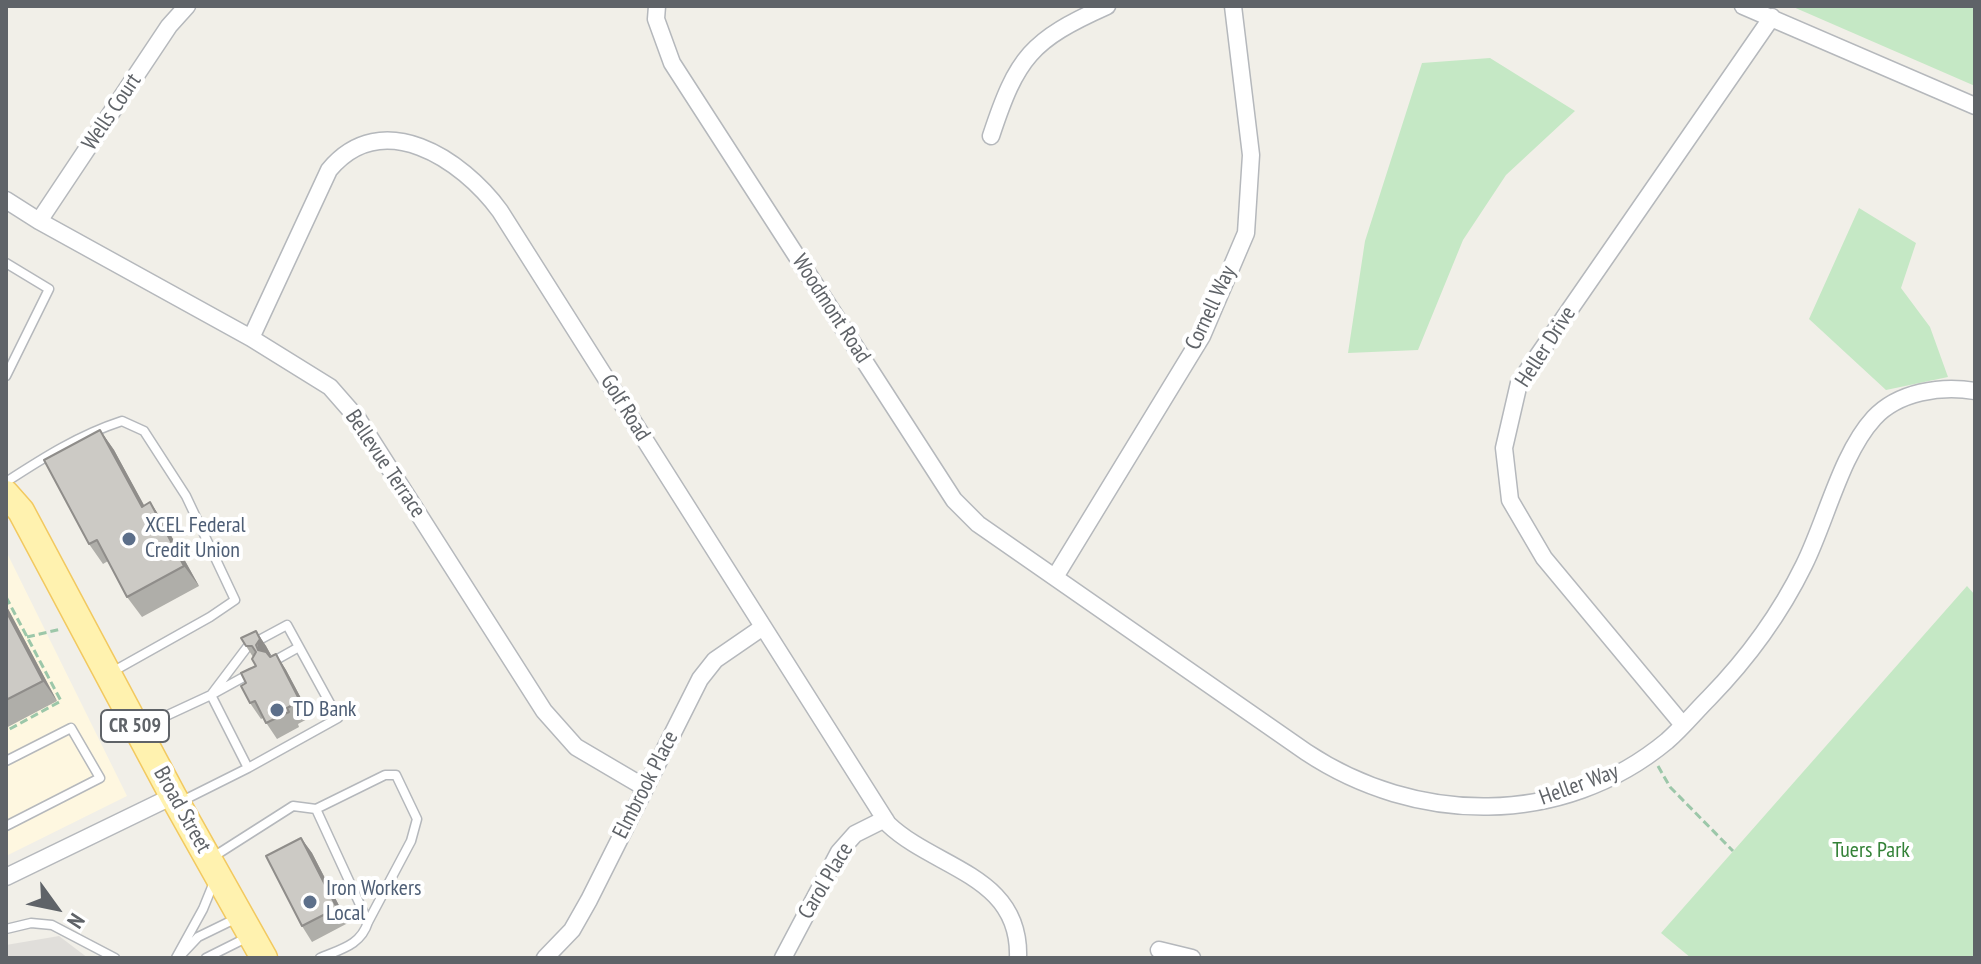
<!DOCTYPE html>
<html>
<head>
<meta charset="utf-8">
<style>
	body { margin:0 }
	#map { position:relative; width:1981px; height:964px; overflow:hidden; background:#f1efe8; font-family:"PT Sans Narrow",sans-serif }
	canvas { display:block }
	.frame { position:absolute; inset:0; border:8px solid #5f6368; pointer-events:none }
	.north { position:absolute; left:16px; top:868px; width:80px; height:80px; -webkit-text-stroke:6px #fff; paint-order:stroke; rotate:123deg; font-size:22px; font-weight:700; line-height:32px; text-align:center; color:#5f6368 }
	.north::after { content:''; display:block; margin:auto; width:28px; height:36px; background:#5f6368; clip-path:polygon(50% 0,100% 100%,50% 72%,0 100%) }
</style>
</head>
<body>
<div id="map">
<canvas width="1981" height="964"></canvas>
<div class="frame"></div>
<div class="north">N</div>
</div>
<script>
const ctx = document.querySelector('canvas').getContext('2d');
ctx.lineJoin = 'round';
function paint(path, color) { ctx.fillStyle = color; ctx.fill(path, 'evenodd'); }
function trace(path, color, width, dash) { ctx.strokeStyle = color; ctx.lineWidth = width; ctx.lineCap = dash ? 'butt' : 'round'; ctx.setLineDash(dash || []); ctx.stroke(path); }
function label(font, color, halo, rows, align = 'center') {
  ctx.font = font + ' "PT Sans Narrow",sans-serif'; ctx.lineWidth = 8; ctx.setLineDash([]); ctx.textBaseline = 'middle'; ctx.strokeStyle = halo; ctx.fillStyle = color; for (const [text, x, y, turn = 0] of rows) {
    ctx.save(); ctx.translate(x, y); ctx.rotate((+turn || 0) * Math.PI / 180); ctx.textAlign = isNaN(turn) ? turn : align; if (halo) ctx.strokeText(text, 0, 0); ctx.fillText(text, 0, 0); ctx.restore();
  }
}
const commercial = new Path2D(`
	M6,551L127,796L6,856Z`);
const industrial = new Path2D(`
	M59,936L88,958H6V945Z`);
const green = new Path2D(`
	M1791,6H1975V86Z
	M1490,58L1575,111L1506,175L1463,240L1418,350L1348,353L1365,241L1422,63Z
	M1859,208L1916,243L1901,288L1930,327L1948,377L1886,390L1809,319Z
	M1967,586L1975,595V958H1691L1661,933Z`);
const path = new Path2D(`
	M6,597L61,701L6,731
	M27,637L61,629
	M1658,766L1670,787L1733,851`);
const lane = new Path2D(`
	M6,263L49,289L6,376
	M6,482C43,458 79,435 122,421L144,431L186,496L235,600L210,617L112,672
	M274,661L299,647
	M142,727L211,695L248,646L287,625L338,718L248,768L180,802
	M6,761L71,728L100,778L6,826
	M248,768L211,695L251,673
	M316,809L368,922
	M213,857L293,806L316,809L385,775H396L417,819L411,841L368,922C361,945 341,949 320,958
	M6,929L31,923L52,925L115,958
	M182,954L198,937L237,918
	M176,958L203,909L214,882
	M206,958L248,937`);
const street = new Path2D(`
	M657,6L656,19L672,63L954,500L978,524L1306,752C1416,825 1562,828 1667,741C1682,728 1695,712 1709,698C1747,659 1780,614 1804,565C1826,521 1841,454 1874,418C1898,392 1941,385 1975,391
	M1743,6L1975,106
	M991,136C1017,57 1031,40 1107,6
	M6,200L39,221L251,338L330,387L358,419L544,711L576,747L644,787
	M39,221L169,26L187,6
	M251,338L329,170C382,106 462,159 500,211L888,824C935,869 1021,875 1018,958
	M1055,577L1202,336L1246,233L1251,155L1233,6
	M1683,725L1544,558L1510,500L1504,448L1519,383L1772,17
	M6,877L173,796
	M1159,950L1192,958
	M545,958L572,930L589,900L700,679L715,660L763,627
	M783,958L839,852L855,834L885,819`);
const primary = new Path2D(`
	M6,494L21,511L173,796L264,958`);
const wall = new Path2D(`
	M100,430L114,450L144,506L150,502L164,523L199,586L142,617L127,597L108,561L103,564L89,544Z
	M6,605L57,701L6,728Z
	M256,631L266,646L271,655L270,657L276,654L286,670L311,717L298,724L299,727L277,739L263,718L261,719L250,703L246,683L256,666L253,657L246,646Z
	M301,838L312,853L348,923L312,942L302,926Z`);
const shadedWall = new Path2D(`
	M100,430L114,450L156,527L142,507Z
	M150,502L164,523L199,586L184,566Z
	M6,605L57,701L43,681L6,611Z
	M256,631L266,646L271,655L270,656L277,667L258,650Z
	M276,654L286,670L311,717L300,701Z
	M301,838L312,853L348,923L337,908Z`);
const building = new Path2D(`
	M100,430L142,507L150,502L184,566L127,597L97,540L89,544L44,460Z
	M6,611L43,681L6,700Z
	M256,631L260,639L256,645L258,650L266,652L270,657L276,654L300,701L287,708L289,712L266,723L255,701L250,703L241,686L246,683L241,673L256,666L252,659L256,652L252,646H246L241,638Z
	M301,838L337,908L302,926L266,856Z`);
const markers = [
	[129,539,8,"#5c6f8a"],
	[277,710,8,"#5c6f8a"],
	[310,902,8,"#5c6f8a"]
];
const shields = [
	[135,726,68]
];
const shieldNames = [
	["CR 509",135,726]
];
const streetNames = [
	["Wells Court",112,112,-56],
	["Cornell Way",1211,308,-65],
	["Woodmont Road",831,309,57],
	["Heller Drive",1546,347,-57],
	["Golf Road",625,408,58],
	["Bellevue Terrace",385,464,56],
	["Elmbrook Place",646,785,-63],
	["Heller Way",1579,785,-20],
	["Broad Street",182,810,61],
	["Carol Place",826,881,-59]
];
const serviceNames = [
	["XCEL Federal",145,526],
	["Credit Union",145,551],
	["TD Bank",293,710],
	["Iron Workers",326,889],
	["Local",326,914]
];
const parkNames = [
	["Tuers Park",1871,851]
];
paint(commercial, '#fef7e0');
paint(industrial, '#e0deda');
paint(green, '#c5e8c5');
trace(lane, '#b5b8bc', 11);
trace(street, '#b5b8bc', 19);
trace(primary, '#f2c960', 29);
trace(path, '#9cc7a9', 3, [8, 4]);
trace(lane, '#fff', 8);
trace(street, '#fff', 16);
trace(primary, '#fff2af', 26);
paint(wall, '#afaea9');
paint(shadedWall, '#8f8d8a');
paint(building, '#cccac5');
trace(building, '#8f8d8a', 2);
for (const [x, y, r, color] of markers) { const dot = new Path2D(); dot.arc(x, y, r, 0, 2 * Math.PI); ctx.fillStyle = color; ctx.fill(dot); trace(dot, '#fff', 3); }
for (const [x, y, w] of shields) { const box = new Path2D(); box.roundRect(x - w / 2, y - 16, w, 32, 6); ctx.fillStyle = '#fff'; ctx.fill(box); trace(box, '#5f6368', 2); }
label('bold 20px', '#5f6368', null, shieldNames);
label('22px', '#5f6368', '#fff', streetNames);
label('22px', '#4e5e75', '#fff', serviceNames, 'left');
label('22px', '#348238', '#fff', parkNames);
</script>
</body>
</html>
